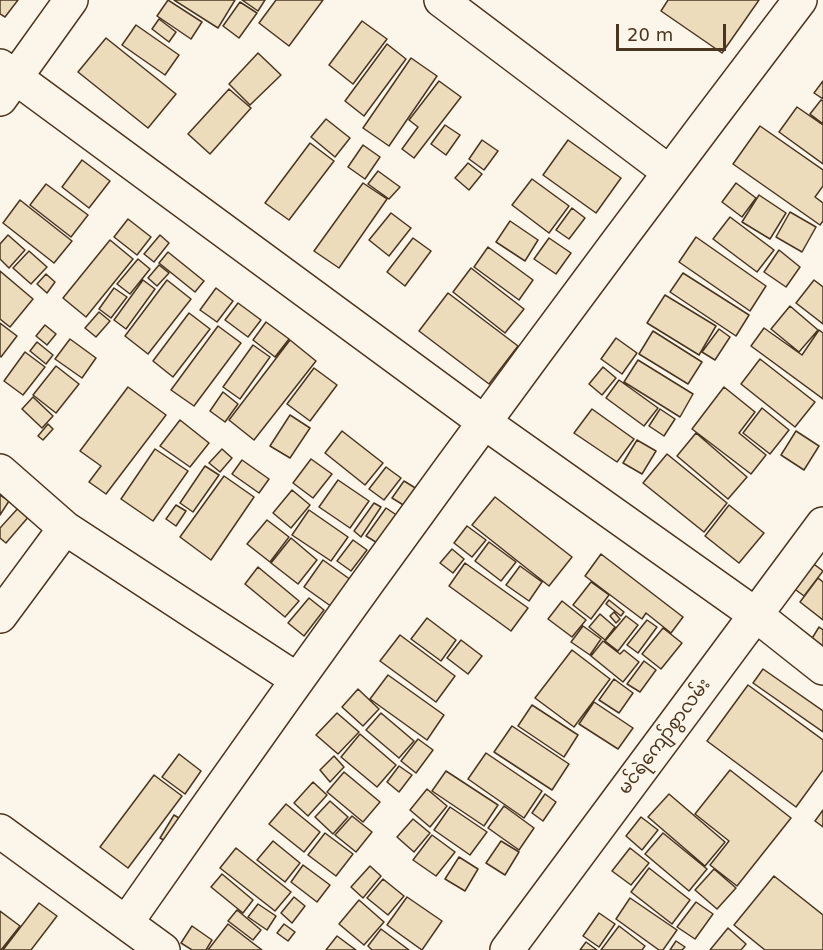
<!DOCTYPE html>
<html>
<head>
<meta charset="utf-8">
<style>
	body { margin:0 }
	#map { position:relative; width:823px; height:950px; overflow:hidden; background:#fbf6e9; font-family:"DejaVu Sans",sans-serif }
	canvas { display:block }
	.scale { position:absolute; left:616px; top:24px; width:110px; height:27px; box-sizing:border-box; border:3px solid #4a3520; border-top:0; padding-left:8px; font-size:18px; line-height:21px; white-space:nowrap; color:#4a3520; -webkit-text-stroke:4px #fbf6e9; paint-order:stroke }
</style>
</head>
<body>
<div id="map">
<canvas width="823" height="950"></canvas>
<div class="scale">20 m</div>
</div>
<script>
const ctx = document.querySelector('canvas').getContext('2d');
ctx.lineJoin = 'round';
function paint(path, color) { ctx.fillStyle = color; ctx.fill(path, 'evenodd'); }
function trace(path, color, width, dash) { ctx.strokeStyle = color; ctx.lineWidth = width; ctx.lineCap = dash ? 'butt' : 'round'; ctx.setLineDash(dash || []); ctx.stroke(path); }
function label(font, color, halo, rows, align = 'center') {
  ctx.font = font + ' "DejaVu Sans","Noto Sans Myanmar",sans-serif'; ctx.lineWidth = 4.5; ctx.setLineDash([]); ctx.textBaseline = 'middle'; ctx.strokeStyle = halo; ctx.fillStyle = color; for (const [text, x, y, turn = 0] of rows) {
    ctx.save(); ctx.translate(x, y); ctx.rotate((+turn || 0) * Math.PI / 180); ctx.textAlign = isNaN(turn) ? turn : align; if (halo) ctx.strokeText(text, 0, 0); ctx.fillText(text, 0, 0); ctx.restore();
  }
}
const building = new Path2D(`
	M0,0H18L5,17L0,14Z
	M168,0L202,22L191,39L157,16Z
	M174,0H235L218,28Z
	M242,0H265L258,11Z
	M276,0H323L289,46L259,23Z
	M668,0H759L722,53L661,11Z
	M240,2L257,13L239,38L223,26Z
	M159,19L176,32L169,42L152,29Z
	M362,21L387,39L353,84L329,65Z
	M136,25L179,55L165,75L122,45Z
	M106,38L176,94L148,128L78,72Z
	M387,44L406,59L364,116L345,101Z
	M258,53L281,75L250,105L229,84Z
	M411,58L437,76L389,146L363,128Z
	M439,81L461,97L414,158L402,149L418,127L409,120Z
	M823,81V99L814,93Z
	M229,89L251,108L210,154L188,134Z
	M821,100L823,101V124L810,114Z
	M797,107L823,125V164L779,132Z
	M326,119L350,138L335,157L311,137Z
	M445,125L460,135L446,155L431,144Z
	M760,126L823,170V186L815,197L823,203V221L820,225L733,164Z
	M482,140L498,151L484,170L469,159Z
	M568,140L621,178L596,213L543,175Z
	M310,143L334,161L289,220L265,203Z
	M363,145L380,157L365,179L348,167Z
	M82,160L110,181L89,208L62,187Z
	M468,163L482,174L469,190L455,178Z
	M378,171L400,187L389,199L368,184Z
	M532,179L569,206L549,233L512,205Z
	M363,183L387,199L339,268L314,251Z
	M736,183L756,198L742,217L722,202Z
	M46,184L88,215L71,237L30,205Z
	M759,195L786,213L770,239L742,222Z
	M20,200L72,241L54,263L3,223Z
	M572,208L585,218L569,239L556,230Z
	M790,212L816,227L802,252L776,237Z
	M391,213L411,228L389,256L369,240Z
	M730,217L774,250L757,272L713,239Z
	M128,219L151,237L137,255L114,237Z
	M510,221L538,240L525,261L496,242Z
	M8,235L25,250L9,268L0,259V244Z
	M160,235L169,243L154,262L144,254Z
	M696,237L766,286L750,311L679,262Z
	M413,238L431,251L405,286L387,272Z
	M549,238L571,253L556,274L534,259Z
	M110,240L133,259L86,317L63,298Z
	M488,247L533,280L519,300L474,267Z
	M779,250L800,267L786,287L764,272Z
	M29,251L47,267L31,284L13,268Z
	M168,252L204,281L195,292L159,263Z
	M138,259L150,269L130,294L117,284Z
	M159,265L169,273L157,286L148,278Z
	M471,268L524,309L505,333L453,292Z
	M0,271L33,299L10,327L0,319Z
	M683,273L749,315L736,336L670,292Z
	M46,274L55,282L47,293L37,284Z
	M143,280L155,289L126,329L114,320Z
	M167,280L191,299L148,354L125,336Z
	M814,280L823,287V324L796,303Z
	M114,288L127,297L111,318L99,309Z
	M216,288L233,301L217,322L200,310Z
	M448,293L518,346L489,384L419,331Z
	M665,295L716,326L699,355L647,323Z
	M238,303L261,320L248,337L225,320Z
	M790,306L818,330L799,352L771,329Z
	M99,312L110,321L96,337L85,328Z
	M189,313L210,329L173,377L153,361Z
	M266,322L289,339L275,357L253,340Z
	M0,323L17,336L1,357L0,356Z
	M45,325L56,334L47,345L36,336Z
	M218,326L241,343L194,406L171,390Z
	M764,328L802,355L819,330L823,333V399L751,346Z
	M719,329L730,337L715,360L702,352Z
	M653,331L702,362L688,384L639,354Z
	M616,338L637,353L622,374L601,359Z
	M70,339L96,358L82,378L55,359Z
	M290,340L316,361L254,440L229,420Z
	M37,342L53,355L46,364L30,351Z
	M253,345L270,357L240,399L223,387Z
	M25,352L45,367L23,395L4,381Z
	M760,359L815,402L795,427L741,384Z
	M638,360L693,394L680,417L624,382Z
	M56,366L79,384L56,413L33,395Z
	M603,367L616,378L602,395L589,384Z
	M314,368L337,385L310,421L287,404Z
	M619,380L658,408L644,426L606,398Z
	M128,387L166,415L106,494L89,482L101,466L80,451Z
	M724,387L755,412L739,433L766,455L751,474L692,429Z
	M223,392L238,404L225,422L210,411Z
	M33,397L53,416L42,428L22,409Z
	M762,408L789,430L770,454L743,433Z
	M592,409L634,439L617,462L574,433Z
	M660,409L675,419L664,436L649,426Z
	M290,415L310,428L290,458L270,446Z
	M180,420L209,443L190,467L160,446Z
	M48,424L53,429L43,440L38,436Z
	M342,431L383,463L365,485L325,453Z
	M796,431L819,446L804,470L781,455Z
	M696,433L747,477L728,499L677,456Z
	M637,440L656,451L642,474L623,463Z
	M155,449L188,471L153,521L121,499Z
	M222,449L232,458L220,472L209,463Z
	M667,454L727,503L704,532L643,483Z
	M311,459L332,474L313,498L293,483Z
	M242,460L269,479L259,493L232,474Z
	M205,466L219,475L193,512L180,503Z
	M386,467L401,478L384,500L369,489Z
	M224,476L254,497L211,560L180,537Z
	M338,480L369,501L350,528L319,507Z
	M404,481L417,489L405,506L392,498Z
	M292,490L310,505L291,528L273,513Z
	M0,495L9,501L0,515Z
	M495,497L572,557L549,586L472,525Z
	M374,503L381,507L361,537L354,531Z
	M176,505L186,511L176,526L166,519Z
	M729,505L764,533L739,563L705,536Z
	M20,506L30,515L6,543L0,538V528Z
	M386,508L398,516L379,544L366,536Z
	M309,510L348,537L331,561L292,535Z
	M267,520L289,537L270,562L247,544Z
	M467,526L486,540L472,557L454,543Z
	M291,538L317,560L298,584L271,563Z
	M353,540L367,550L351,571L337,561Z
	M489,542L516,562L501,581L475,561Z
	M452,549L464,559L453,573L440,563Z
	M601,554L683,617L671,633L646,613L642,619L585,576Z
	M323,560L351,580L332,607L304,587Z
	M811,562L823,571L804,596L792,587Z
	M465,563L528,608L511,631L449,586Z
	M520,566L542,582L529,601L506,585Z
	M258,567L299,601L285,617L245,584Z
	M818,578L823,582V620L800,602Z
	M591,582L609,595L591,619L573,605Z
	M309,598L324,610L304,636L288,623Z
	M609,600L624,612L621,616L606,604Z
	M562,601L586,620L572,637L548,619Z
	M614,612L620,619L616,623L610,616Z
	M600,614L615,627L605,640L589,627Z
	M626,616L638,625L618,651L605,641Z
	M427,618L456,640L441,661L411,639Z
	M647,620L657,627L638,653L627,645Z
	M583,626L601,639L590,655L571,642Z
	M819,627L823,630V653L808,645Z
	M663,628L682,643L661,669L642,654Z
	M400,635L455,676L436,702L380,661Z
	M461,640L482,656L468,674L447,658Z
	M603,641L620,654L624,650L639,662L623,682L591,656Z
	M572,650L610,679L574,727L535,698Z
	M644,661L656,670L640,692L627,684Z
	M763,669L823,711V732L753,683Z
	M388,675L444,715L427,740L370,699Z
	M614,679L633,693L619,713L599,700Z
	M748,685L823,740V770L796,807L707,741Z
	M358,689L379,709L363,726L342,707Z
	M594,702L633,728L618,749L579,724Z
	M532,705L578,735L564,757L518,726Z
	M337,713L359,732L338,754L316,735Z
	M381,713L414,741L399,758L366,730Z
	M512,726L569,764L552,790L494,752Z
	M360,734L396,765L377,787L341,757Z
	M418,739L433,750L416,773L401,761Z
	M486,753L542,791L524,818L468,779Z
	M179,754L201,771L185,794L162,777Z
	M334,756L344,767L330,782L320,770Z
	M399,766L412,775L399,792L387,782Z
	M730,770L791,818L737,886L710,865L729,841L695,814Z
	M446,771L498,805L484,826L432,791Z
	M344,772L380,802L363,822L327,792Z
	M154,775L182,796L128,868L100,847Z
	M313,782L327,795L308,816L294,803Z
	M427,789L447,806L430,827L410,810Z
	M545,794L556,802L543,821L532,813Z
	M669,794L725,842L705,866L648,817Z
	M330,801L348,817L333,834L315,817Z
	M286,804L320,832L304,852L269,824Z
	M504,806L534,828L519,850L488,828Z
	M450,807L487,832L470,855L434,830Z
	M823,810V827L815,821Z
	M174,815L187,823L173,845L160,838Z
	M352,816L372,832L356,852L335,835Z
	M641,817L658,830L642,850L626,836Z
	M413,819L430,833L414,852L397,837Z
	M325,833L353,854L336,876L308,855Z
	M663,833L707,869L689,891L645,854Z
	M432,835L455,852L436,876L413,860Z
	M273,841L300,863L285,882L257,860Z
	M501,841L519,852L505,875L486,863Z
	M236,848L291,892L275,911L220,868Z
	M630,848L649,863L631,885L612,871Z
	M459,857L478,869L465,891L445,879Z
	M303,865L330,885L317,902L291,882Z
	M370,866L381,876L363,898L351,887Z
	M649,868L690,900L672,924L631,892Z
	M714,869L736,888L717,909L695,890Z
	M222,874L253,900L243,913L211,887Z
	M774,876L823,915V950H765L734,925Z
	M383,879L404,896L388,915L367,898Z
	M294,897L305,906L292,923L281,913Z
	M407,897L442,921L422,950L387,925Z
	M630,898L677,930L663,950H659L616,919Z
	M359,900L384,922L364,945L339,924Z
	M696,902L713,914L695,939L677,927Z
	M39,903L57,916L31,950H3Z
	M258,904L276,916L267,930L248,917Z
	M237,910L261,930L253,940L228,921Z
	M0,911L20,926L1,950H0Z
	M599,913L615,924L599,947L583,936Z
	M228,924L262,950H208Z
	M284,924L295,932L288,941L277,933Z
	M192,926L212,940L206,950H192L181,943Z
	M619,926L645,946L642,950H601Z
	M728,928L746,944L741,950H710Z
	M381,929L409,950H372L368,946Z
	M337,936L356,950H326Z
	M676,941L685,947L682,950H670Z
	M586,942L597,950H580Z`);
const minor = new Path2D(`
	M441,0L669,172
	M0,66L484,422L756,615L823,668
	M0,99L71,0
	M0,471L65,528L296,679
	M0,616L65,528
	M0,831L163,950
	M126,923C344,610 569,303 800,0
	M507,950L823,524`);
const streetNames = [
	["မင်ရဲကျော်စွာလမ်း",665,737,-53]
];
paint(building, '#ecdcbc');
trace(building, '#4a3520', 1.5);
trace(minor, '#4a3520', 36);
trace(minor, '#fbf6e9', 33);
label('18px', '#4a3520', '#fbf6e9', streetNames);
</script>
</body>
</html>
